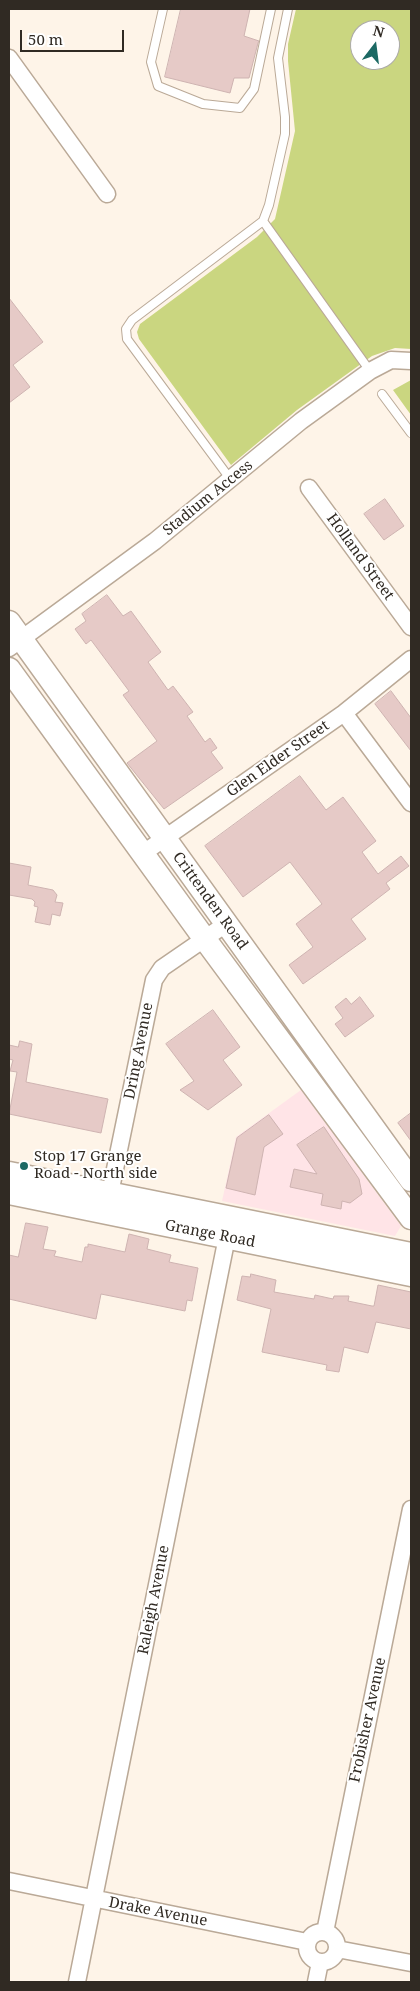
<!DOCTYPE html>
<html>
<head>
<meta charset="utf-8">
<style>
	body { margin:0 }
	#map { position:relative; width:420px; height:1991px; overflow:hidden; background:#fef4e8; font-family:"Noto Serif",serif }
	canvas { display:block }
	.frame { position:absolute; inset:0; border:10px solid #302a23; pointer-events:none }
	.north { position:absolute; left:350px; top:20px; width:50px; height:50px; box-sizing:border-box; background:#fff; border:1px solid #acaaa7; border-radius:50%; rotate:15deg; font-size:14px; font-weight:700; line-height:20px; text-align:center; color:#302a23 }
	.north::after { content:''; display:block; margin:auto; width:18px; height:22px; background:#1c6964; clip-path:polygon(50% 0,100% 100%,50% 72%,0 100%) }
	.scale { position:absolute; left:20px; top:30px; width:104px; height:22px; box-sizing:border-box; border:2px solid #302a23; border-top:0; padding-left:6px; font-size:15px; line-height:18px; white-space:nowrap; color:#302a23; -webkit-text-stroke:4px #fff; paint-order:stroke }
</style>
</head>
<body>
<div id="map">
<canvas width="420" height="1991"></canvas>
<div class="frame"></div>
<div class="north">N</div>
<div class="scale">50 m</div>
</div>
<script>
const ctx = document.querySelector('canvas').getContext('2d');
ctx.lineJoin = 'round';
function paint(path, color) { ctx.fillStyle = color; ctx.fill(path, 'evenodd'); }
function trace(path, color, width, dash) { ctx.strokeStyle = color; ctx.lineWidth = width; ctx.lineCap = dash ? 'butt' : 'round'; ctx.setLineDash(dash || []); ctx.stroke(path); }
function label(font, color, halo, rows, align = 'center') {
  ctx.font = font + ' "Noto Serif",serif'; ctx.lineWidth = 4; ctx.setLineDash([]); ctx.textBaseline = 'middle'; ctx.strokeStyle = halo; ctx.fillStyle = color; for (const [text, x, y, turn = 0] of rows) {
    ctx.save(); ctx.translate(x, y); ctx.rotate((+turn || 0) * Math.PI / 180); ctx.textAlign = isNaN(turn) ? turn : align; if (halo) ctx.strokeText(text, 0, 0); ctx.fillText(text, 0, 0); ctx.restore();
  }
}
const commercial = new Path2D(`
	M301,1090L401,1226L395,1236L222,1201L236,1137Z`);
const green = new Path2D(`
	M296,9H411V349L395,348L372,356L297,410L231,465L139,339L137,332L140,324L257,237L275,219L295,131L288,61V44ZM360,30H390V60H360Z
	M411,380V415L393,390Z`);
const building = new Path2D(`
	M181,9H250L244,36L259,41L258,43L249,78H234L230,93L165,77Z
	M9,298L43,342L13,365L30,387L9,403Z
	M385,499L404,526L384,540L364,514Z
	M107,595L123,616L131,611L161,652L148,662L168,690L173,686L193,712L187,716L205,742L210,738L217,748L211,752L223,768L164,809L127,763L157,741L123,695L129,691L91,640L86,644L75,629L86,621L82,614Z
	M391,691L411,718V751L375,704Z
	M300,776L326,810L343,797L376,841L362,852L378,874L401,856L409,866L386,883L390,889L351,919L366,939L303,984L289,965L313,947L296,924L322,904L290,862L243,897L205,846Z
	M9,863L31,867L28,885L53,890L57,895L55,902L63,903L60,916L52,914L50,925L35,922L38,907L34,906L35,902L32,899L9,895Z
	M360,997L374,1016L345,1037L335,1024L343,1018L335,1007L346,998L351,1004Z
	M213,1010L240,1047L223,1060L242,1085L208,1110L180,1090L194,1081L166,1044Z
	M20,1041L32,1044L26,1082L108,1099L101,1133L9,1114L17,1072L10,1071L13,1060L9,1059V1045L18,1047Z
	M411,1113V1141L398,1123Z
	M269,1115L283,1134L264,1147L255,1195L226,1188L237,1138Z
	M324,1127L359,1179L362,1194L350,1203L342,1201L341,1209L321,1205L323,1194L290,1187L294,1169L317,1174L297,1145Z
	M26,1223L48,1227L43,1249L56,1251L54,1256L82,1262L85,1247H88V1244L125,1252L129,1234L149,1239L147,1249L171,1255L169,1262L198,1268L192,1301L187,1300L185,1311L101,1294L96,1319L9,1299V1255L18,1257Z
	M251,1274L276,1280L274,1292L314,1299L315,1295L333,1299L334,1296H349L348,1301L372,1306H374L378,1285L411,1292V1329L376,1322L368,1353L344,1347L339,1372L326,1370L327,1365L262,1352L271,1309L237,1300L242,1276L250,1277Z`);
const service = new Path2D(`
	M163,9L151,62L158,86L203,104L240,108L254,89L271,9
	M263,221L370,371
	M382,394L411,433
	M231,480L127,339L126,329L132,320L263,221L269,205L285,134V117L278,58L288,9`);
const minor = new Path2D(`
	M9,58L107,194
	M309,488L411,627
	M9,648L155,541L301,421L370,371L391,360L411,361
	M344,713L411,803
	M142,854L344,713L411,659
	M108,1203L154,980L162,968L226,924
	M9,1881L307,1942
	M307 1947a15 15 0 1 1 30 0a15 15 0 1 1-30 0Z
	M325,1932L411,1509
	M337,1949L411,1963
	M77,1982L229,1227
	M316,1982L320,1962`);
const secondary = new Path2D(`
	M9,622L411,1180
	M9,669L204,938L411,1218
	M9,1173L411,1254
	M9,1193L411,1275`);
const markers = [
	[24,1166,5,"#1c6964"]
];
const streetNames = [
	["Stadium Access",208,498,-39],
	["Holland Street",360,557,54],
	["Glen Elder Street",278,759,-35],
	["Crittenden Road",210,901,54],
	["Dring Avenue",139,1051,-79],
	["Grange Road",210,1234,11],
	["Raleigh Avenue",154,1600,-79],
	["Frobisher Avenue",368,1720,-78],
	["Drake Avenue",158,1912,11]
];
const poiNames = [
	["Stop 17 Grange",34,1157],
	["Road - North side",34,1174]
];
paint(commercial, '#ffe4e7');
paint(green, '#cad680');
paint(building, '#e6cac7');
trace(building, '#ceb3b1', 1);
trace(service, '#baa997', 10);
trace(minor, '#baa997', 19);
trace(secondary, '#baa997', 25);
trace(service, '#fff', 8);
trace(minor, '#fff', 16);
trace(secondary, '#fff', 22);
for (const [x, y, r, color] of markers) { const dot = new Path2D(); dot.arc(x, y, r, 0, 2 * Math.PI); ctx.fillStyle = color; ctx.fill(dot); trace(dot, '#fff', 2); }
label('15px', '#302a23', '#fff', streetNames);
label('15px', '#302a23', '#fff', poiNames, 'left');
</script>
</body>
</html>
